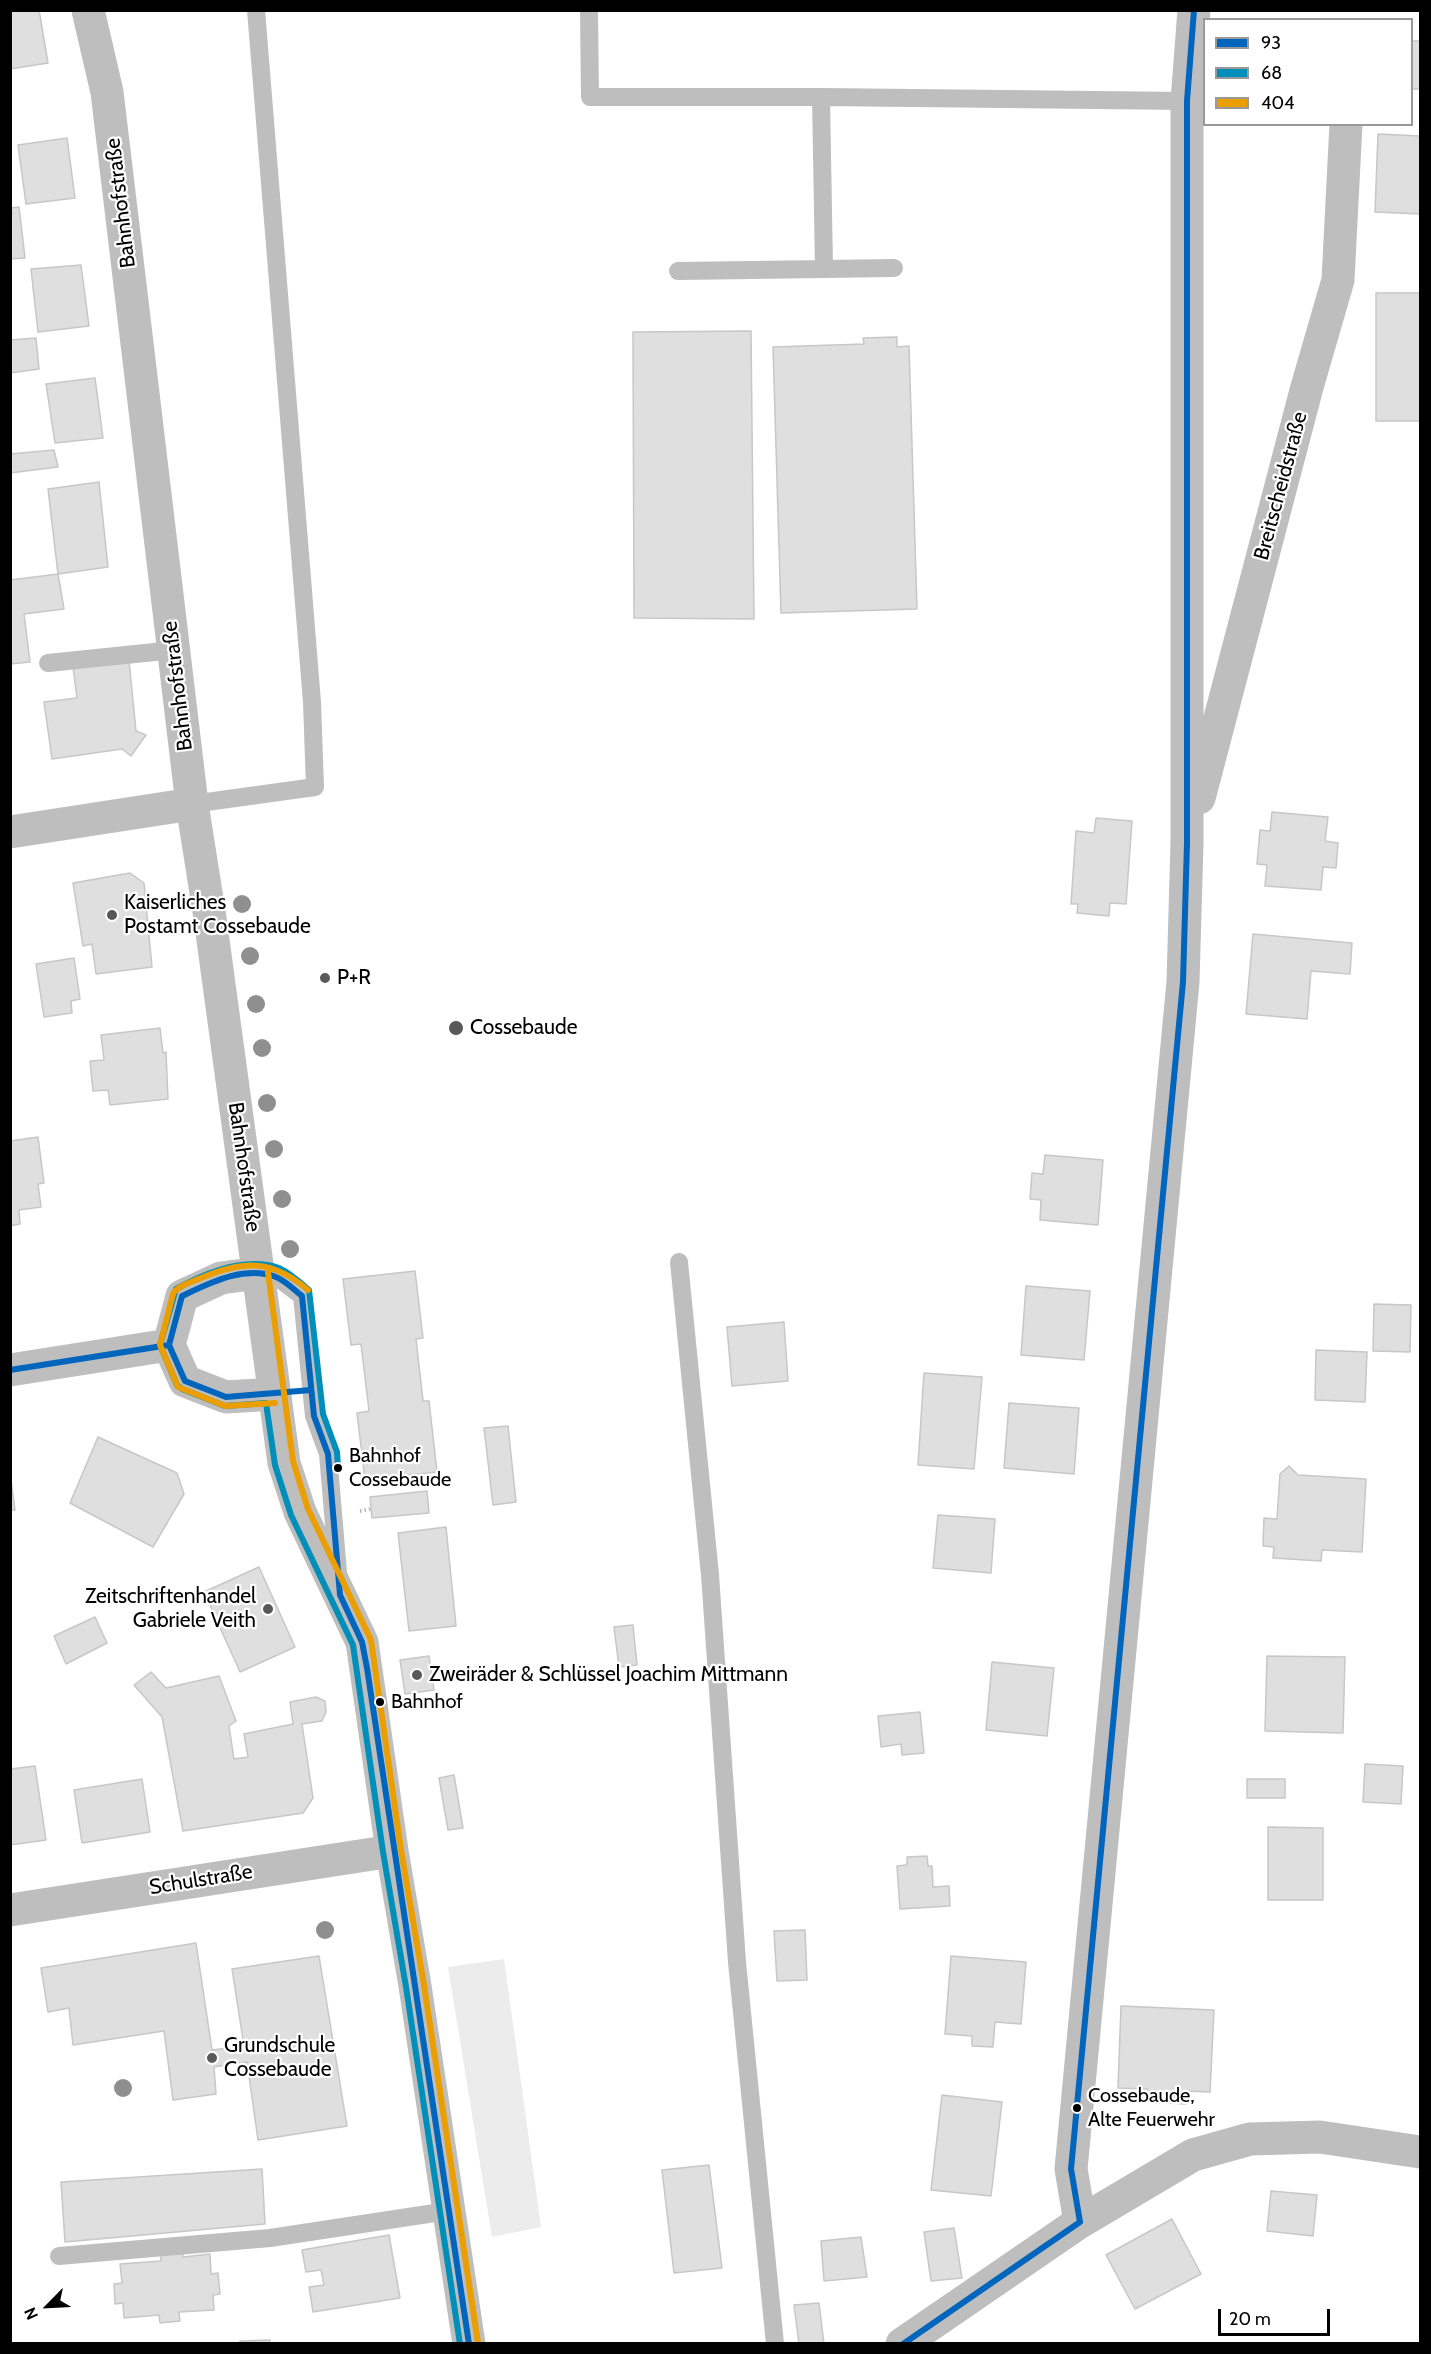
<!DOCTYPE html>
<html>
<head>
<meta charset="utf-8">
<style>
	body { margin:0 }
	#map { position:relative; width:1431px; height:2354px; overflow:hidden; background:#fff; font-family:Cabin,sans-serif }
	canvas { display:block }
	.frame { position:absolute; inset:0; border:12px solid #000; pointer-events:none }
	.legend { position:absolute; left:1203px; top:18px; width:210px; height:108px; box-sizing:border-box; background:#fff; border:2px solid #999; margin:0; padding:8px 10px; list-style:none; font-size:18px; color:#000 }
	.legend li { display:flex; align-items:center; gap:12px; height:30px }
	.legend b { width:30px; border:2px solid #999 }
	.north { position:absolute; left:18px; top:2276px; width:60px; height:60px; -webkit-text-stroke:4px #fff; paint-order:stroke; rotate:246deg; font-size:16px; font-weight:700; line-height:24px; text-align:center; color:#000 }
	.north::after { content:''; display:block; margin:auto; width:21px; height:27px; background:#000; clip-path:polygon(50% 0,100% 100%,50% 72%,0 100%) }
	.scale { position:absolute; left:1218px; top:2309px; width:112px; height:27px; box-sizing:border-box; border:3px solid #000; border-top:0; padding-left:8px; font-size:18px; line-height:21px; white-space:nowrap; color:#000; -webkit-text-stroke:4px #fff; paint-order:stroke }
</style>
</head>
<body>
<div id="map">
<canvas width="1431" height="2354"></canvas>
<div class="frame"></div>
<ul class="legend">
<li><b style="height:8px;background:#0065bd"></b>93</li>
<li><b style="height:8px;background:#008fba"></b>68</li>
<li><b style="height:8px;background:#eb9e00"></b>404</li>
</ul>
<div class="north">N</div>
<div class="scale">20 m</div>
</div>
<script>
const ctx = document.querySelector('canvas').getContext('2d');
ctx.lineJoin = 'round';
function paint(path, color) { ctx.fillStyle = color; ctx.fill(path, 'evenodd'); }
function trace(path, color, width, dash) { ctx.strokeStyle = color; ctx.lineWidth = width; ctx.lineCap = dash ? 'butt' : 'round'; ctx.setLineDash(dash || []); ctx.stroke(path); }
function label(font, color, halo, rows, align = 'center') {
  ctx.font = font + ' Cabin,sans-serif'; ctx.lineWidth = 4.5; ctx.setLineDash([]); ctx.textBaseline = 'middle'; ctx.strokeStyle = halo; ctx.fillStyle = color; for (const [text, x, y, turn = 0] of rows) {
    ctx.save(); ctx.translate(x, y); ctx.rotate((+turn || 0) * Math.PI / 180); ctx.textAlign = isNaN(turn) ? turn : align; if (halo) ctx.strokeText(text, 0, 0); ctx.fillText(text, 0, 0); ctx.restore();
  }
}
const green = new Path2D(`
	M504,1959L541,2227L492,2237L448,1967Z`);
const building = new Path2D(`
	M10,10H39L48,63L10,69Z
	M1412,41H1420V89H1412Z
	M1378,134L1420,136V214L1375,212Z
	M67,138L75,198L26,204L18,145Z
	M19,207L25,258L10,259V208Z
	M81,265L89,326L38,332L31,269Z
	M1376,293H1420V421H1376Z
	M751,331L754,619L634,618L633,332Z
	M897,337V347L909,346L917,609L781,613L773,347L864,344L863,338Z
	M36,338L39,369L10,373V340Z
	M95,378L103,438L55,443L46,384Z
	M54,450L58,467L10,473V454Z
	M99,482L108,567L58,574L48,489Z
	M58,574L64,609L24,614L30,662L10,664V580Z
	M129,661L136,731L146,735L131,756L122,749L52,759L44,702L77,698L73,667Z
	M1272,812L1328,817L1325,841L1338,843L1336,868L1323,867L1321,890L1265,886L1267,865L1257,864L1260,830L1270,831Z
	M1096,818L1132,821L1126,904L1110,903L1109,916L1077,913L1078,904H1071L1076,831L1094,833Z
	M130,873L144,883L152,967L96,974L92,944L83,946L73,883Z
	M1253,934L1352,943L1350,974L1311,971L1307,1019L1246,1014Z
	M74,958L80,999L71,1001L72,1013L44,1017L36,964Z
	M160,1028L163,1053L166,1052L168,1099L110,1105L108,1090L93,1091L90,1061L104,1060L101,1035Z
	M38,1137L44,1183L38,1184L41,1207L19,1210L20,1224L10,1226V1141Z
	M1045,1155L1103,1160L1098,1225L1040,1220L1041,1200L1030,1199L1032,1173L1043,1174Z
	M415,1271L423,1338L416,1339L423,1401H429L437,1472L365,1480L357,1413L369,1411L361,1344L351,1345L343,1279Z
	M1026,1286L1090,1291L1084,1360L1021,1355Z
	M1374,1304L1411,1305L1410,1352L1373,1351Z
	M784,1322L788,1381L732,1386L727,1327Z
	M1316,1350L1367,1352L1365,1402L1315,1400Z
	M924,1373L982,1377L974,1469L918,1465Z
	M1009,1403L1079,1408L1074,1474L1004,1468Z
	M508,1426L516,1502L493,1505L484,1428Z
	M98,1437L177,1473L184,1494L153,1547L70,1503Z
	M1289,1466L1298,1475L1366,1479L1362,1552L1322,1550L1321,1561L1273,1558L1274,1547L1263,1546L1264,1518L1277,1519L1280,1474Z
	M10,1472L15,1510H10Z
	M427,1491L429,1513L372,1518L370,1497Z
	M938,1515L995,1519L991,1573L933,1568Z
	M446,1527L456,1626L409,1631L398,1533Z
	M259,1567L295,1647L240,1672L204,1592Z
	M95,1617L107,1643L66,1664L54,1636Z
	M633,1625L637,1665L619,1667L614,1627Z
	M429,1656L434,1690L405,1694L400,1660Z
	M1267,1656L1345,1657L1343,1733L1265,1731Z
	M992,1662L1054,1668L1047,1736L986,1730Z
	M151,1672L166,1688L219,1676L236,1721L229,1726L234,1759L248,1757L244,1734L293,1724L290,1702L316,1697L325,1701L326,1712L322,1721L302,1724L313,1798L303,1813L183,1831L162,1717L134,1685Z
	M920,1712L924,1753L902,1755L901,1744L881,1747L878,1716Z
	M1365,1764L1403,1766L1401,1804L1363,1802Z
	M35,1766L46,1840L10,1845V1769Z
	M454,1775L463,1828L448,1830L439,1778Z
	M142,1779L150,1832L82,1843L74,1790Z
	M1247,1779H1285V1798H1247Z
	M1268,1827L1323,1828V1900H1268Z
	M927,1856L928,1866H932L933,1887L949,1886L950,1906L900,1909L897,1866L907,1865V1857Z
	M805,1930L807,1980L777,1981L774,1931Z
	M196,1943L212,2050L244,2046L232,1969L319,1956L347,2126L258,2140L247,2062L214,2067L216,2094L173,2100L164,2031L73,2045L69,2008L48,2012L41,1968Z
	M951,1956L1026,1962L1021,2024L995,2022L993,2047L972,2046V2036L945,2034Z
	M1121,2006L1214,2010L1210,2092L1187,2091L1186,2104L1146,2102L1147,2089L1118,2088Z
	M942,2095L1002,2102L991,2196L931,2190Z
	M709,2165L722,2268L674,2273L662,2170Z
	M262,2169L265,2224L65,2242L61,2182Z
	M1271,2191L1317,2195L1313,2236L1267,2231Z
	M1172,2219L1201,2274L1135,2309L1106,2255Z
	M954,2228L962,2278L931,2281L924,2232Z
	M389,2235L400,2298L313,2312L309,2287L324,2285L321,2270L306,2272L302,2250Z
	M861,2237L867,2277L824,2281L821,2241Z
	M183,2250V2257L210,2254L211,2274L218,2273L220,2294L213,2295L214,2310L179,2312L180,2321L160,2323L159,2315L124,2318L123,2303L115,2304L114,2284L122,2283L120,2264L161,2261L160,2252Z
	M819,2303L824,2344H799L794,2305Z
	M270,2340V2344H240V2341Z`);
const path = new Path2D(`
	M360,1511L371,1509`);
const lane = new Path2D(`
	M589,10L590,97H821
	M824,269L894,268
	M678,271L824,269L821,97L1187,101
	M48,663L174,650
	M192,804L315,787L312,702L256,10
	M679,1262L710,1575L737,1962L775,2344
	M259,1273L277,1277L302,1296L314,1416L328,1454L338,1572
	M59,2256L270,2238L448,2211`);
const street = new Path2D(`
	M88,10L107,92L192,804L210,918L284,1463L300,1512L362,1642L392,1851L415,1986L469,2344
	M1199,798L1307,387L1338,280L1346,124
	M10,832L192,804
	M259,1273L221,1278L182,1296L169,1345L185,1381L226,1397L274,1394
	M10,1370L169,1345
	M10,1910L392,1851
	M1080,2222L1071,2169L1183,982L1187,843V101L1194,10
	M902,2344L1080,2222L1193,2155L1250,2139L1320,2137L1420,2152`);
const bus1 = new Path2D(`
	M10,1370L169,1345
	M311,1390L226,1397L185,1381L169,1345L182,1296C210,1283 244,1265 276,1277C286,1281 294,1290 302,1296L314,1416L328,1454L340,1595L362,1642L367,1668L469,2344
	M1080,2222L1071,2169L1183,982L1187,843V101L1194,10
	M903,2344L1080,2222`);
const bus2 = new Path2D(`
	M338,1468L337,1452L323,1414L309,1290C300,1282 290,1273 279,1268C245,1256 205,1273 176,1289L160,1345L177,1385L182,1389L225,1406L266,1403L275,1465L291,1515L353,1645L383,1852L406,1987L460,2344`);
const bus3 = new Path2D(`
	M268,1272L293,1461L308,1509L371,1640L401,1850L424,1985L478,2343
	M275,1403L225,1406L178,1387L160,1345L173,1294C178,1285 192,1282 201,1278C243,1260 272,1259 308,1290`);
const trees = [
	[242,904],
	[250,956],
	[256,1004],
	[262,1048],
	[267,1103],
	[274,1149],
	[282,1199],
	[290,1249],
	[325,1930],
	[123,2088]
];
const markers = [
	[112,915,6,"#595959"],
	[325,978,6,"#595959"],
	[456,1028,8,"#595959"],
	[338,1468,5,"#000"],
	[268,1609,6,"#595959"],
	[417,1675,6,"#595959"],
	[380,1702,5,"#000"],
	[212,2058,6,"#595959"],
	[1077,2108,5,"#000"]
];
const busNames = [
	["Bahnhof",349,1456],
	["Cossebaude",349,1480],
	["Bahnhof",391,1702],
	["Cossebaude,",1088,2096],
	["Alte Feuerwehr",1088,2120]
];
const streetNames = [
	["Bahnhofstraße",121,203,-97],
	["Breitscheidstraße",1281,486,-75],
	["Bahnhofstraße",178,686,-97],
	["Bahnhofstraße",244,1167,82],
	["Schulstraße",201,1880,-9]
];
const poiNames = [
	["Kaiserliches",124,903],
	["Postamt Cossebaude",124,927],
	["P+R",337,978],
	["Cossebaude",470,1028],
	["Zeitschriftenhandel",256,1597,"right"],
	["Gabriele Veith",256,1621,"right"],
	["Zweiräder & Schlüssel Joachim Mittmann",429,1675],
	["Grundschule",224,2046],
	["Cossebaude",224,2070]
];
paint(green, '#ececec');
paint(building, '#dfdfdf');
trace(building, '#c7c7c7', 1.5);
trace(path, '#b9b9b9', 4, [1.5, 3]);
trace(lane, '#bebebe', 18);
trace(street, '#bebebe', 33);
trace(bus1, '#0065bd', 6);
trace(bus2, '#008fba', 6);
trace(bus3, '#eb9e00', 6);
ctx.fillStyle = '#8f8f8f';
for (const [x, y] of trees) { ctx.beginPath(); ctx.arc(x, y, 9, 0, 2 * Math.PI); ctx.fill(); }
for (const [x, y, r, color] of markers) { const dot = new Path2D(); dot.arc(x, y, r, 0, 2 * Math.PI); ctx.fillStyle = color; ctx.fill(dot); trace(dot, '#fff', 2); }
label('20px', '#000', '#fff', busNames, 'left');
label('21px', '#000', '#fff', streetNames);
label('21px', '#000', '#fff', poiNames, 'left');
</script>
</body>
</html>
